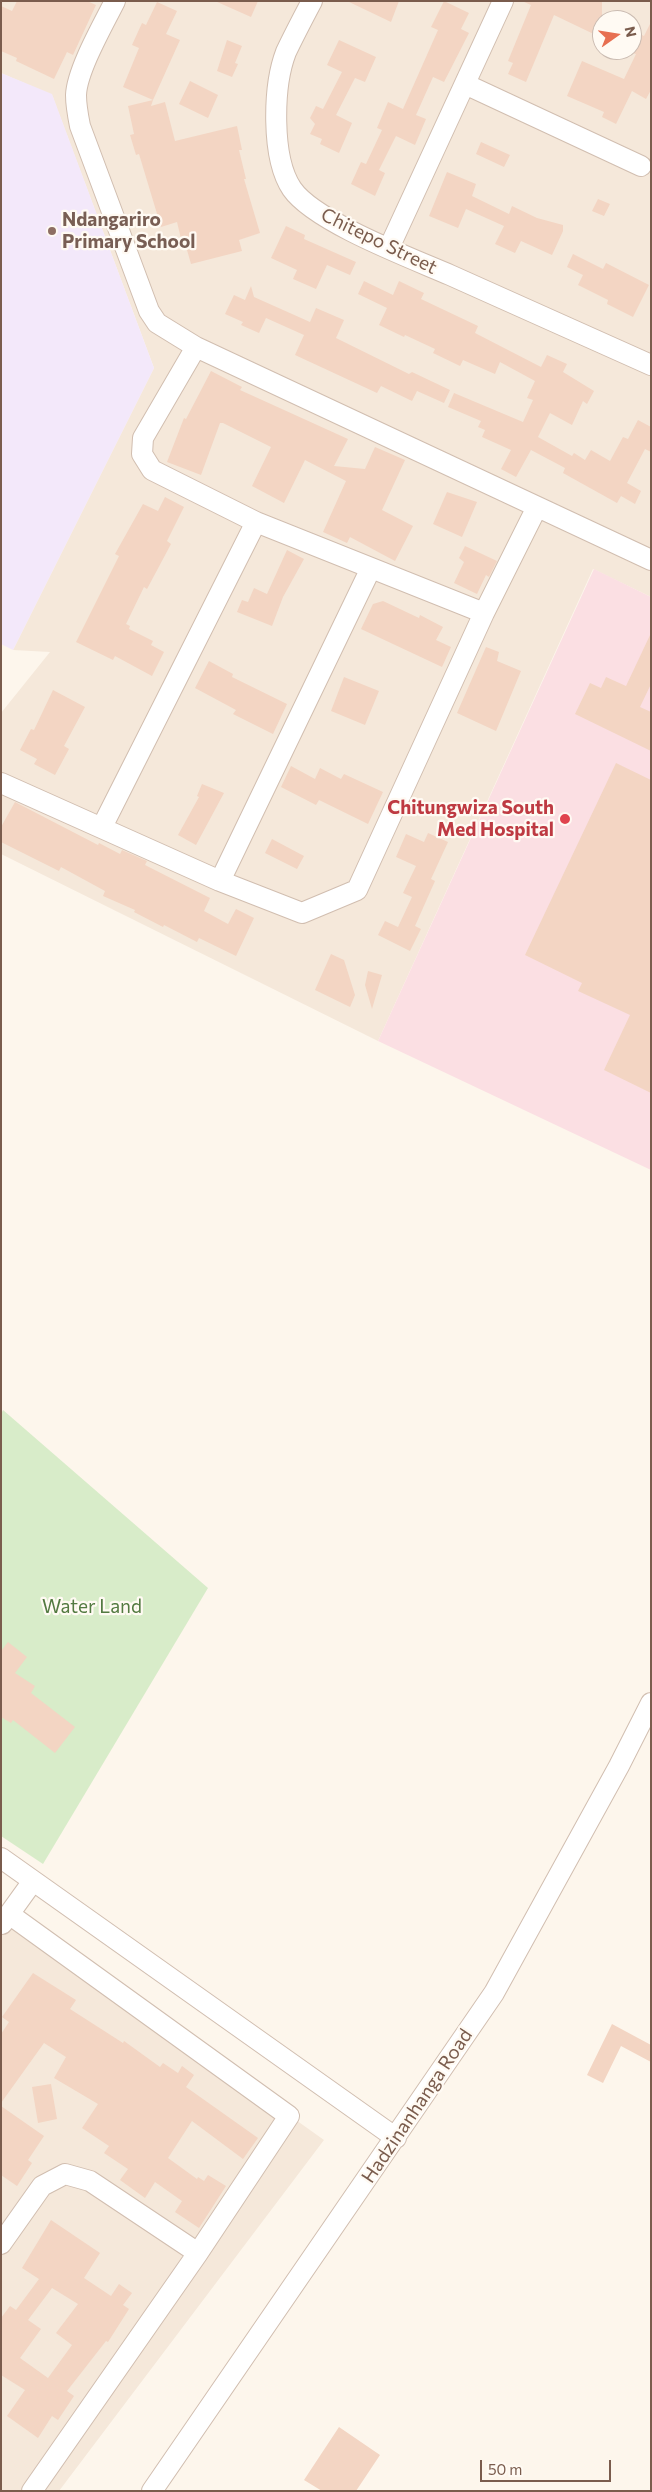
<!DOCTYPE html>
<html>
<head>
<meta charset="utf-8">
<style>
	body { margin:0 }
	#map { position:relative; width:652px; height:2492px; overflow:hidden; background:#fdf6ec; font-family:Commissioner,sans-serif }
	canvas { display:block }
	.frame { position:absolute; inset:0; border:2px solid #7a5c4d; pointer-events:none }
	.north { position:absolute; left:592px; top:10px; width:50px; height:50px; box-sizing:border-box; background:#fffaf3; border:1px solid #cabbb1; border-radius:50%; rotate:77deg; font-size:14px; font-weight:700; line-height:20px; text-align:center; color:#7a5c4d }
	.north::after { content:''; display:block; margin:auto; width:18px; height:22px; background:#e76f51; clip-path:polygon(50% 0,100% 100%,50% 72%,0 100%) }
	.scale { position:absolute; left:480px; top:2460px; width:131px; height:22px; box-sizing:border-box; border:2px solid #7a5c4d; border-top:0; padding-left:6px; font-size:15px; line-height:18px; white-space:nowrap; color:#7a5c4d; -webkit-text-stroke:4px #fffaf3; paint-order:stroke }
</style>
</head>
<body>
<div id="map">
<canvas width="652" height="2492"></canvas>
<div class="frame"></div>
<div class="north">N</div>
<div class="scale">50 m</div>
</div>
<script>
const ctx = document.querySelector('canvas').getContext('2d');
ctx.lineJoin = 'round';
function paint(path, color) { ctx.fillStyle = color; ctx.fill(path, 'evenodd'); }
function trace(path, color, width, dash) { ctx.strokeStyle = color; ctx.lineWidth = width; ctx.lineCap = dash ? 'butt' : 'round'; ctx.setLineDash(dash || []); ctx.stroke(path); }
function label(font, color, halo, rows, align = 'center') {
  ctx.font = font + ' Commissioner,sans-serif'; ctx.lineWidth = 4.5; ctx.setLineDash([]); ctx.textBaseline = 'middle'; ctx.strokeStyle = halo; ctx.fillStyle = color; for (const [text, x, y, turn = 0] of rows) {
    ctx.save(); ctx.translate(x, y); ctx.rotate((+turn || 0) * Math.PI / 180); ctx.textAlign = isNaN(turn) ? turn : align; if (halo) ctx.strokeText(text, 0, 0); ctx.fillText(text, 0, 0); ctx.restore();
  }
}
const residential = new Path2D(`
	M1,1H651V597L593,569L378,1041L1,854V713L50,652L13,650L154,368L52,95L1,73ZM602,20H632V50H602Z
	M1,1910L324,2140L59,2491H1Z`);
const education = new Path2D(`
	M1,73L52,94L154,368L13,650L1,644Z`);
const medical = new Path2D(`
	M594,569L651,597V1170L378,1041Z`);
const green = new Path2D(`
	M3,1410L208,1588L43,1864L1,1836V1414Z`);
const building = new Path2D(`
	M17,1H87L96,5L73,55L67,52L54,79L16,61L17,58L1,51V6L12,11Z
	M215,1H258L251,17Z
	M347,1H399L391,22Z
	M444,1L469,13L461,29L469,33L444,82L433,77L416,115L426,119L415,145L396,136L379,170L385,173L375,196L351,184L361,162L366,164L382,130L377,128L388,102L403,109L438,30L431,27Z
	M522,1H602V38L554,15L526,82L508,74L513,63L508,61L531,5Z
	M157,2L177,11L166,34L180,40L153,100L123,87L139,48L132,45L142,23L146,25Z
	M651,22V90L646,99L632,91L616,124L602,117L604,112L567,96L582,61L624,79L636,54L632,53V30L644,36Z
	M227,40L242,46L235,63L238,64L232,77L217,71Z
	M339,40L376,57L365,82L355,78L336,115L352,123L339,153L320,144L322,139L310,134L315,124L310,118L316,106L323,109L342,72L327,65Z
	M190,81L218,95L208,118L179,104Z
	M153,100L151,106L165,102L175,141L237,126L242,150H239L246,179H244L260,233L239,240L242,251L191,264L185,243H182L177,222L161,227L139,154L136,155L130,135L134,134L128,106Z
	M481,142L510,155L504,167L476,154Z
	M447,172L476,184L472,196L509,214L512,206L537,218L563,225V231L552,255L521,241L515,253L495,244L504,226L466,209L458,228L429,216Z
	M598,199L610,204L604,216L592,211Z
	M286,226L305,235L304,239L356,262L350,275L327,265L316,289L293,279L297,270L271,258Z
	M573,254L603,269L606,263L649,285L633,317L607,304L608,300L578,285L583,275L567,267Z
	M364,281L393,295L399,281L424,293L421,299L478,326L475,333L541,367L547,355L567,364L563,372L594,391L587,404L583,401L572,425L550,413L538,437L572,456L574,453L585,460L591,450L610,461L623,437L628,439L638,420L651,427V452L645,449L627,483L641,491L635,504L621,496L617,503L563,473L565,468L531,450L516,477L501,469L511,450L482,437L485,430L478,427L481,421L448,407L454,393L523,422L533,400L527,398L535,381L500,362L495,374L463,360L460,366L433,353L435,349L405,335L404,337L379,325L387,308L358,294Z
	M251,286L254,297L310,322L316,308L344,320L336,338L409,374L412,372L450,390L444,403L417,391L412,401L381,386L377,393L295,355L304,335L266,318L259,333L241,325L243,322L225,314L234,295L245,300Z
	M211,371L242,387L240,390L348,439L334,466L365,469L375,447L405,460L382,510L413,526L395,561L350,537L347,543L323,532L346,481L305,460L284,503L252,486L271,447L223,423H220L201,475L167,462L184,418L186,419Z
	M447,492L477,502L462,537L433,524Z
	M165,497L184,507L167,541L171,544L147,589L144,587L126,624L130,626L129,629L153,641L151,645L164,652L152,676L115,656L113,660L76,642L119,556L115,554L143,504L158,511Z
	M465,546L497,561L489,577L486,575L477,594L454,583L464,562L459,558Z
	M287,550L304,559L283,597L272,626L237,612L242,600L248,602L254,588L267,594Z
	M383,601L419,618L420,615L443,627L436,640L451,647L442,667L361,629L373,604Z
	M651,633V684L640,707L651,712V751L575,714L590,683L601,688L606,677L626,686Z
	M486,647L499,652L497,661L521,671L496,731L457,713Z
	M209,661L233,674L232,677L287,704L273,734L233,714L236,710L195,688Z
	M344,677L379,691L365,725L331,711Z
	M53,690L85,707L64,746L69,749L55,775L34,764L37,759L20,750L31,729L34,730Z
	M616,763L651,780V1093L604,1070L630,1015L578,991L582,983L525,955Z
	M291,766L315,779L320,768L341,779L344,774L383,792L368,824L319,800L316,805L281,787Z
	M202,784L224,793L196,845L178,835L199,797L197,796Z
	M15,802L98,845L99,843L120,854L122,850L147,861L145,865L210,898L204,911L228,924L236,909L254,918L236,956L199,938L197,942L164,925L163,927L134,912L135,910L103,896L105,891L61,867L59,871L1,842V827Z
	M428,833L448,842L431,879L435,881L415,926L421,929L410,951L378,935L385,921L398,927L412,897L403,893L416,866L396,857L406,834L424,842Z
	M272,839L304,856L297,869L265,853Z
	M331,954L344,960L355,995L350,1007L315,990Z
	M368,971L382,975L372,1009L365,985Z
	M8,1642L27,1657L15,1673L35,1686L31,1693L75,1727L55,1753L13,1720L11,1723L1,1717V1651Z
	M33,1973L76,2000L70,2009L123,2043L124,2041L160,2067L163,2063L178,2073L182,2066L194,2075L186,2087L258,2138L243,2159L192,2121L168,2158L197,2179L198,2177L204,2181L208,2175L226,2186L199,2228L175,2212L182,2201L155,2182L145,2198L120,2180L128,2169L104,2153L109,2146L82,2128L98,2104L54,2078L66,2057L44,2043L1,2103V2034L9,2022L2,2017Z
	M612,2024L651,2045V2062L621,2046L603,2083L587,2075Z
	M51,2084L57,2119L38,2123L32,2087Z
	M1,2106L44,2136L28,2160L32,2163L17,2186L1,2175Z
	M51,2220L100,2253L84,2278L111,2296L119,2284L132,2293L123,2305L129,2309L108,2342L106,2341L67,2391L74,2396L58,2420L52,2416L38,2438L7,2416L25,2390L1,2375V2318L10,2306L16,2310L39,2279L22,2268ZM52,2288L78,2304L56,2333L72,2345L48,2378L20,2358L41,2329L28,2320Z
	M339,2427L380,2455L356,2491H322L304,2480Z`);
const minor = new Path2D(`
	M115,1C103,25 77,70 76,95C76,106 78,116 80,126L149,311L157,323L196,347L651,560
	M312,1C303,18 294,35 286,52C273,86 271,158 292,189C315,222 411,258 450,275C517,305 584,335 651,365
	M465,84L641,166
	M389,248L503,1
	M196,347L143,438L142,454L152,470L256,522L484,613
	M1,783L220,881L302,913L357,890L484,613L537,507
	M102,827L256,522
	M220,881L371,568
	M1,1858L396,2138
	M9,1914L289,2116L198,2253L32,2491
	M2,1924L33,1881
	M1,2244L42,2186L65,2174L90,2181L198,2253
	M152,2491L494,1993L619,1766L651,1703`);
const markers = [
	[52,231,5,"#8d6e63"],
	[565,819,6,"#e0444e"]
];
const educationNames = [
	["Ndangariro",62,220],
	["Primary School",62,242]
];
const streetNames = [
	["Chitepo Street",379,241,26],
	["Hadzinanhanga Road",417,2106,-56]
];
const healthNames = [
	["Chitungwiza South",554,808],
	["Med Hospital",554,830]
];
const parkNames = [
	["Water Land",92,1607]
];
paint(residential, '#f5e8da');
paint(education, '#f3e8fa');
paint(medical, '#fbdfe3');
paint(green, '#d8ecc9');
paint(building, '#f3d5c3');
trace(minor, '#d1beb0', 22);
trace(minor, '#fff', 20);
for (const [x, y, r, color] of markers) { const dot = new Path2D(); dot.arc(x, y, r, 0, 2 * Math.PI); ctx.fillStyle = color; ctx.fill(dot); trace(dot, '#fffaf3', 2); }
label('bold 19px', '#785e54', '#fffaf3', educationNames, 'left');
label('19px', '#7a5c4d', '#fffaf3', streetNames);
label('bold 19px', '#be3a42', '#fffaf3', healthNames, 'right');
label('19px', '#537a41', '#fffaf3', parkNames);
</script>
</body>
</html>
